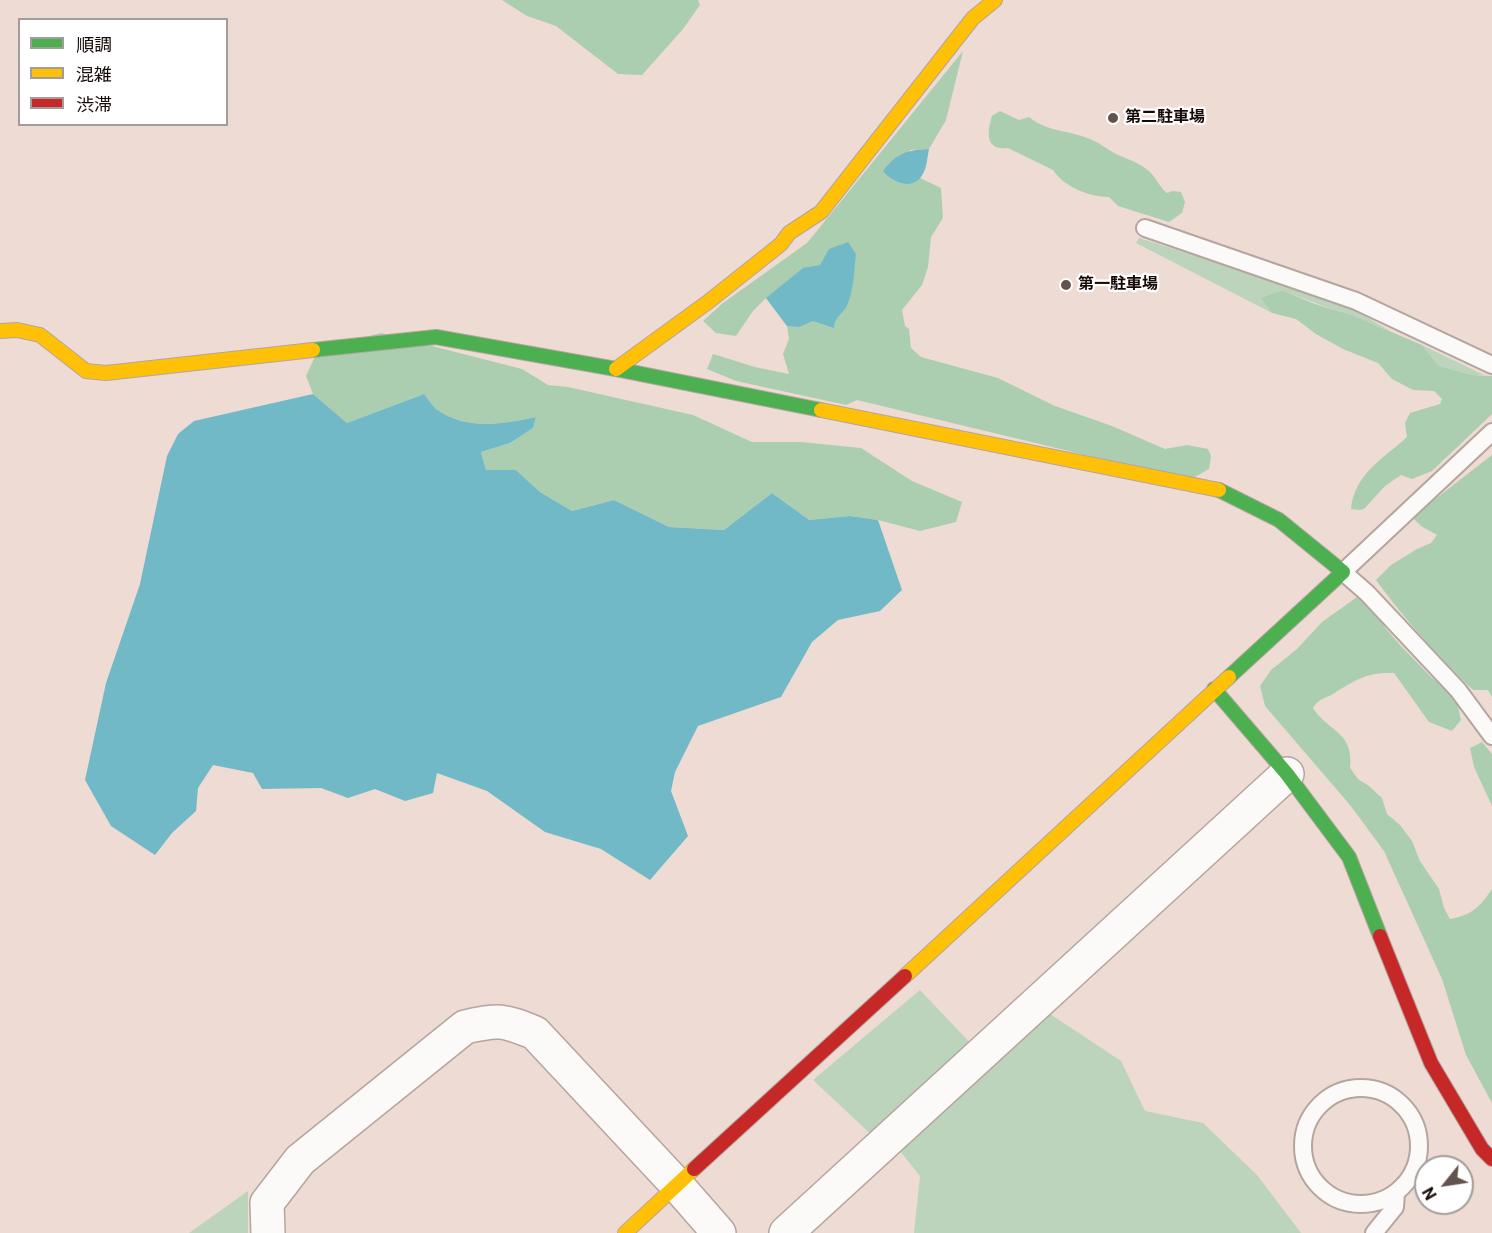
<!DOCTYPE html>
<html>
<head>
<meta charset="utf-8">
<style>
	body { margin:0 }
	#map { position:relative; width:1492px; height:1233px; overflow:hidden; background:#eedbd3; font-family:Roboto,"Noto Sans JP",sans-serif }
	canvas { display:block }
	.legend { position:absolute; left:18px; top:18px; width:210px; height:108px; box-sizing:border-box; background:#fff; border:2px solid #a29d9b; margin:0; padding:8px 10px; list-style:none; font-size:18px; color:#160a06 }
	.legend li { display:flex; align-items:center; gap:12px; height:30px }
	.legend b { width:30px; border:2px solid #a29d9b }
	.north { position:absolute; left:1414px; top:1155px; width:60px; height:60px; box-sizing:border-box; background:#fff; border:2px solid #a29d9b; border-radius:50%; rotate:240deg; font-size:16px; font-weight:700; line-height:24px; text-align:center; color:#160a06 }
	.north::after { content:''; display:block; margin:auto; width:21px; height:27px; background:#62534e; clip-path:polygon(50% 0,100% 100%,50% 72%,0 100%) }
</style>
</head>
<body>
<div id="map">
<canvas width="1492" height="1233"></canvas>
<ul class="legend">
<li><b style="height:8px;background:#4caf50"></b>順調</li>
<li><b style="height:8px;background:#ffc107"></b>混雑</li>
<li><b style="height:8px;background:#c62828"></b>渋滞</li>
</ul>
<div class="north">N</div>
</div>
<script>
const ctx = document.querySelector('canvas').getContext('2d');
ctx.lineJoin = 'round';
function paint(path, color) { ctx.fillStyle = color; ctx.fill(path, 'evenodd'); }
function trace(path, color, width, dash) { ctx.strokeStyle = color; ctx.lineWidth = width; ctx.lineCap = dash ? 'butt' : 'round'; ctx.setLineDash(dash || []); ctx.stroke(path); }
function label(font, color, halo, rows, align = 'center') {
  ctx.font = font + ' Roboto,"Noto Sans JP",sans-serif'; ctx.lineWidth = 4.5; ctx.setLineDash([]); ctx.textBaseline = 'middle'; ctx.strokeStyle = halo; ctx.fillStyle = color; for (const [text, x, y, turn = 0] of rows) {
    ctx.save(); ctx.translate(x, y); ctx.rotate((+turn || 0) * Math.PI / 180); ctx.textAlign = isNaN(turn) ? turn : align; if (halo) ctx.strokeText(text, 0, 0); ctx.fillText(text, 0, 0); ctx.restore();
  }
}
const green = new Path2D(`
	M1139,238L1316,294L1353,309L1390,331C1354,316 1318,305 1282,290L1260,298L1272,313L1136,243Z
	M1422,345L1484,375H1472L1439,366Z
	M920,990L975,1048L876,1139L813,1080Z
	M1047,1012L1121,1061L1145,1111L1203,1123L1257,1175L1301,1233H914L920,1176L900,1151Z
	M248,1191V1233H189Z`);
const forest = new Path2D(`
	M502,0H698L700,5L683,29L642,75L618,74L556,26L527,16Z
	M963,51L946,120L929,149L910,150L912,183L920,178L941,188L943,218L931,237L928,267L922,285L902,310L905,326L909,329L911,348L921,357L998,378L1055,406L1112,426L1165,449L1187,445L1208,449L1211,456L1209,469L1193,478L1110,461L857,400L846,405L736,381L707,369L713,354L755,367L789,374L783,354L789,339L787,326L766,298L753,311L736,336L716,333L703,321L723,303L807,243Z
	M1000,111L1019,120L1029,117C1047,132 1069,130 1090,139C1100,143 1108,150 1118,155C1130,160 1140,163 1150,172C1157,179 1160,188 1167,193L1173,191L1181,192L1185,202L1182,213L1169,222L1118,206L1109,197C1090,197 1064,187 1053,170L1008,148C985,151 987,132 992,116Z
	M1282,290L1312,303L1354,316L1422,345L1439,366L1472,375L1492,376V414L1432,471L1412,479L1401,475L1385,486L1364,509L1359,510L1351,509C1354,474 1384,458 1407,437L1405,423L1410,413L1440,404L1442,399L1434,391L1413,390L1392,379L1378,363L1343,349L1316,334L1296,319L1272,313L1260,298Z
	M381,333L522,369L548,385L568,387L693,415L752,442H801L861,448L912,481L962,502L956,522L920,531L878,520L850,516L809,520L772,493L724,530L669,527L614,500L572,511L540,492L516,470H486L481,452L510,443L533,428L536,417C503,424 466,431 436,409C431,405 428,399 424,394L347,423L313,394L306,376L318,350Z
	M1492,455V697L1488,690H1473C1438,656 1405,620 1376,580L1391,565L1417,549L1431,543L1437,535L1421,526L1412,517Z
	M1357,597L1373,607L1386,629L1400,645L1431,677L1456,697L1461,720L1452,731L1429,722L1394,673C1368,672 1357,679 1336,692C1326,699 1320,697 1313,708C1328,732 1354,731 1350,768L1358,779L1369,786L1382,798L1387,814L1400,825L1412,841L1420,861L1439,889L1444,908L1450,919C1472,915 1480,907 1492,889V1103L1466,1055L1442,979L1384,851L1350,805L1265,706L1260,686L1271,670L1297,649L1322,622Z
	M1482,742L1492,754V806L1474,767L1470,748Z`);
const water = new Path2D(`
	M929,149C927,158 927,169 921,177C910,191 891,181 883,171C897,153 907,150 929,149Z
	M848,242L856,254C854,270 854,288 848,303C845,313 834,316 834,328L813,321L799,327L787,326L766,298L803,268L820,265L829,249Z
	M313,394L347,423L424,394C428,399 432,405 436,409C466,431 503,424 536,417L533,428L510,443L481,452L486,470H516L540,492L572,511L614,500L669,527L724,530L772,493L809,520L850,516L878,520L902,590L880,611L838,620L812,642L781,697L698,726L675,772L671,791L688,836L650,880L601,849L545,832L487,791L437,773L433,793L405,801L375,789L348,798L321,788L262,789L253,773L213,765L198,788L196,811L172,833L155,855L111,826L85,780L106,683L140,584L167,456L178,434L194,421Z`);
const lane = new Path2D(`
	M1145,228L1356,301L1492,365
	M1492,432L1343,572L1367,593L1458,690L1492,736
	M1303 1146a58 58 0 1 1 116 0a58 58 0 1 1-116 0Z
	M1374,1233L1395,1207L1396,1193`);
const street = new Path2D(`
	M268,1233L267,1203L300,1160L465,1027C499,1019 503,1020 535,1033L677,1185L719,1233
	M786,1233L1287,774`);
const fast = new Path2D(`
	M313,350L436,337L616,369L821,410
	M1219,490L1279,520L1343,572L1229,677
	M1214,689L1287,774L1349,857L1380,936`);
const slow = new Path2D(`
	M0,331L17,330L40,335L86,371L106,373L313,350
	M616,369L708,302L781,244L789,233L821,212L973,18L995,0
	M821,410L1219,490
	M905,976L1229,677
	M625,1233L694,1169`);
const jam = new Path2D(`
	M1380,936L1431,1063L1482,1149L1492,1159
	M694,1169L905,976`);
const markers = [
	[1113,118,6,"#62534e"],
	[1066,285,6,"#62534e"]
];
const poiNames = [
	["第二駐車場",1125,118],
	["第一駐車場",1078,285]
];
paint(green, '#bbd4bb');
paint(forest, '#acceb0');
paint(water, '#71b9c6');
trace(lane, '#b4a59f', 20);
trace(street, '#b4a59f', 36);
trace(fast, '#b4a59f', 16);
trace(slow, '#b4a59f', 16);
trace(jam, '#b4a59f', 16);
trace(lane, '#fcfaf8', 16);
trace(street, '#fcfaf8', 33);
trace(fast, '#4caf50', 14);
trace(slow, '#ffc107', 14);
trace(jam, '#c62828', 14);
for (const [x, y, r, color] of markers) { const dot = new Path2D(); dot.arc(x, y, r, 0, 2 * Math.PI); ctx.fillStyle = color; ctx.fill(dot); trace(dot, '#fff', 2); }
label('bold 16px', '#160a06', '#fff', poiNames, 'left');
</script>
</body>
</html>
